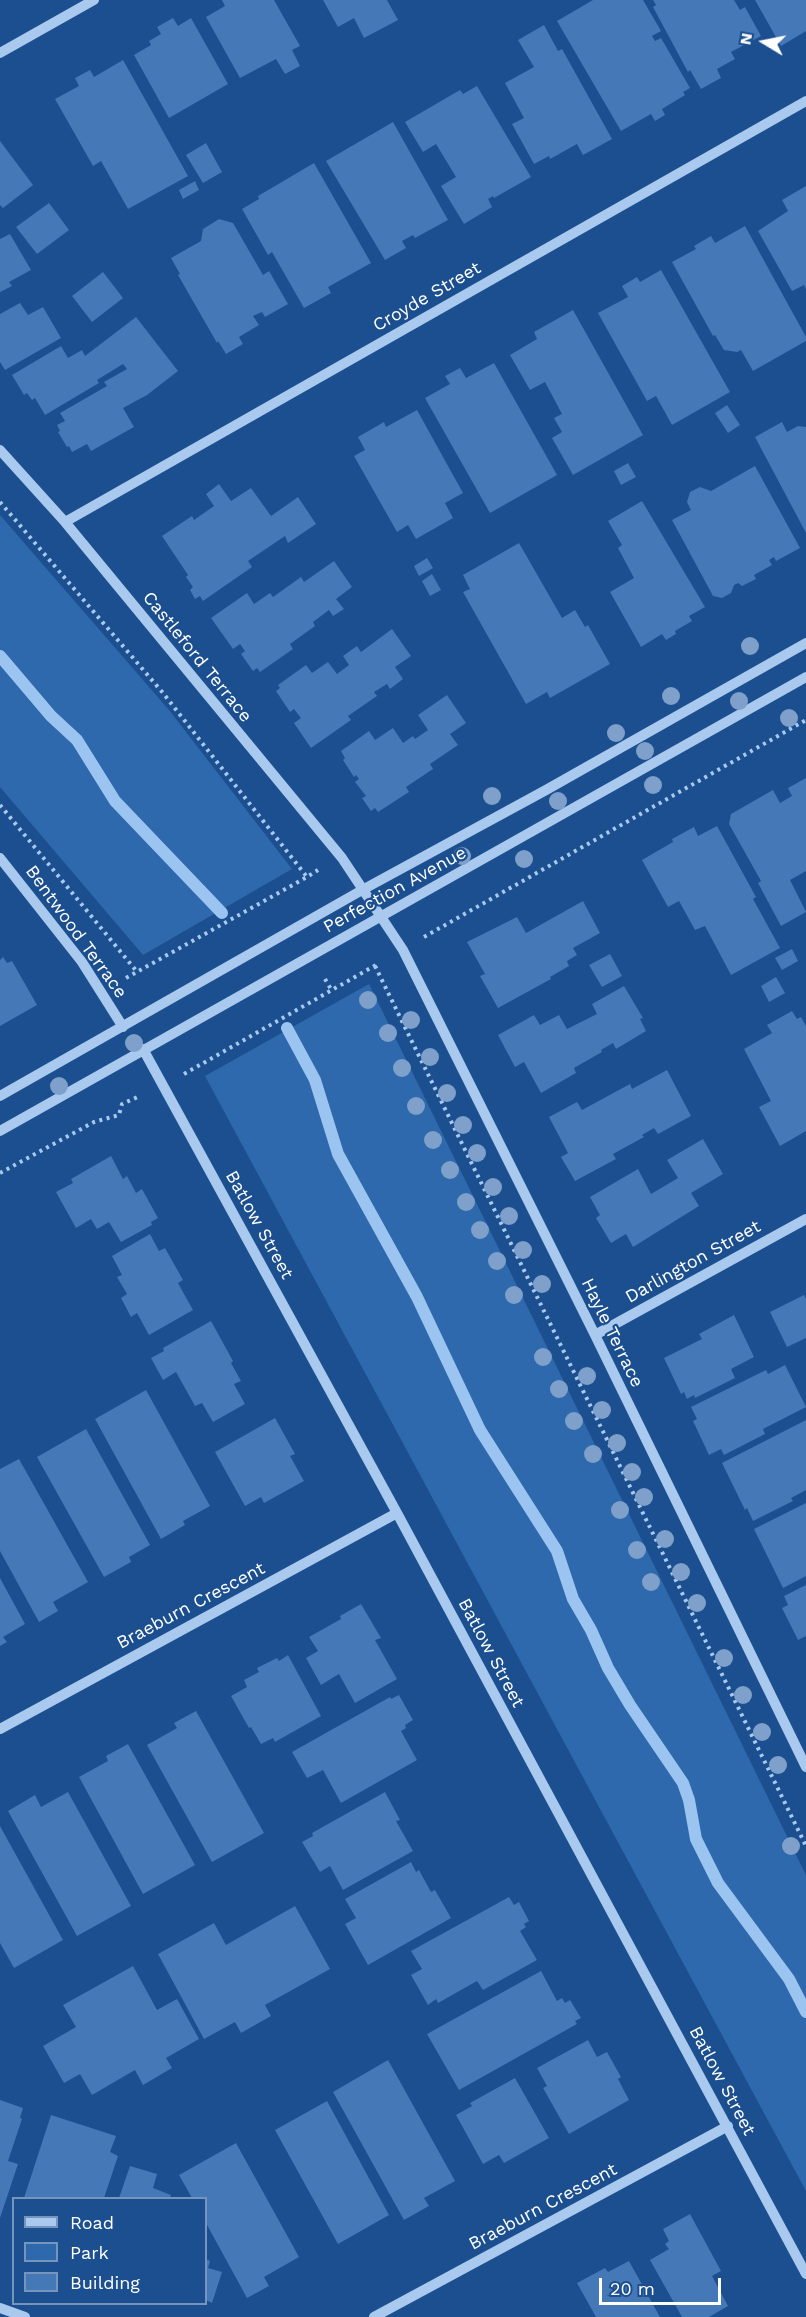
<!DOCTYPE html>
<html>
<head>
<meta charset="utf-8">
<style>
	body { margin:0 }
	#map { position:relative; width:806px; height:2317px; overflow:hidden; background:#1b4f8f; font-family:"Work Sans",sans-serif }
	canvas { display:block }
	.legend { position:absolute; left:12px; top:2197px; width:195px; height:108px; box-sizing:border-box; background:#1b4f8f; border:2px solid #7695bc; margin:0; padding:8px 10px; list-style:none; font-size:18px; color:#fff }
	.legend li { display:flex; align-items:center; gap:12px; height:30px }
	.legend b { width:30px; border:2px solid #7695bc }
	.north { position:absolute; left:734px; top:12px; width:60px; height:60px; -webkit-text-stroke:4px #1b4f8f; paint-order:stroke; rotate:280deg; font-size:16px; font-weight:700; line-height:24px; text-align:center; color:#fff }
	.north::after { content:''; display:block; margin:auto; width:21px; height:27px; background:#fff; clip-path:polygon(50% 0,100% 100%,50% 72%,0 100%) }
	.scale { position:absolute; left:599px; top:2278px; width:122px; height:27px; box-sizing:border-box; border:3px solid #fff; border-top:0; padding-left:8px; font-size:18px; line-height:21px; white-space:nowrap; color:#fff; -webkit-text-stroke:4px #1b4f8f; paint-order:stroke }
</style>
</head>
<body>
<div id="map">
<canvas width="806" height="2317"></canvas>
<ul class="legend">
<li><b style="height:8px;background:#a9c9ee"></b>Road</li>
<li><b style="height:16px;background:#2e69ad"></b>Park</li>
<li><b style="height:16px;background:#4478b7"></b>Building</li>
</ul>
<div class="north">N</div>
<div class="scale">20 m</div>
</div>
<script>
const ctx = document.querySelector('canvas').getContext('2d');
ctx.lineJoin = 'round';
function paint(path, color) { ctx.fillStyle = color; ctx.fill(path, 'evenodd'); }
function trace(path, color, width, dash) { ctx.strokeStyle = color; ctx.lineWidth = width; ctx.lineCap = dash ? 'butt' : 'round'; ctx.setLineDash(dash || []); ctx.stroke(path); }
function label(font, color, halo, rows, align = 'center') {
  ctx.font = font + ' "Work Sans",sans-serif'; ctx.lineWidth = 4.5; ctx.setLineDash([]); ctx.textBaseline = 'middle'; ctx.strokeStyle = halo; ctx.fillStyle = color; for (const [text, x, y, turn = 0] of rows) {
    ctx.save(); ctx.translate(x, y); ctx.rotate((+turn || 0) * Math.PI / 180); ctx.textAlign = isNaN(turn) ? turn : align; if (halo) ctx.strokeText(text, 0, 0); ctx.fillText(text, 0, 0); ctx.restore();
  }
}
const green = new Path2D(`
	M0,515L169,710L292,869L143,955L0,787Z
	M369,984L806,1875V2191L205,1076Z`);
const stream = new Path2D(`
	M0,656L51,716L77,740L115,801L222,913
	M287,1028L315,1080L338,1154L417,1297L480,1430L557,1551L573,1599L591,1630L608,1668L630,1705L683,1783L689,1800L696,1839L718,1883L789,1979L806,2012`);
const building = new Path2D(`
	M222,0H274L300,46L292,50L300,66L285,74L276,59L240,78L206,17L225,6Z
	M323,0H387L398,20L364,38L354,18L338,27Z
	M593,0H643L661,31L652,36L655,41L661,38L690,88L683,92L685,95L662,109L665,115L655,121L651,114L621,131L557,21Z
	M653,0H734L740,10L745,7L761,36L731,52L735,59L717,69L721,78L701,89L690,70L688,72L653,7L656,5Z
	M755,0H806V31L781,46Z
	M173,18L178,26L191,18L228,84L169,118L134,55L151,45L149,41L161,34L157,27Z
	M544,25L558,51L562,49L612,139L583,155L577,144L550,159L549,156L534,164L512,124L524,118L505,83L534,67L518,40Z
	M123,60L188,176L128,209L101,161L93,166L55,99L79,86L75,78L90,70L94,77Z
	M477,86L531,177L494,198L493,196L488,199L492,207L464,224L441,186L456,177L436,144L423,152L405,122L460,90L463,94Z
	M393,122L448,220L415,238L413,235L402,241L406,248L385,260L326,161Z
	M0,141L33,185L3,208L0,205Z
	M206,143L222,172L203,183L186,155Z
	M314,163L371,263L328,287L331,293L304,308L272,252L268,255L242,209L259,199L258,196Z
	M195,181L199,190L183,199L179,190Z
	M806,186V289L804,285L792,291L758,231L788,211L782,200Z
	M49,203L69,230L37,254L16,227Z
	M219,219L233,223L263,275L269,271L288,304L265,317L262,312L253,316L259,325L239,337L243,344L226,354L218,341L217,343L178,275L180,274L171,258L201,241L203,229Z
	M745,226L806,337V341L753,371L741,350L737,352L724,350L715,335L713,336L672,262L696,249L694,246L711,236L715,243Z
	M10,234L31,270L9,282L12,286L0,292V239Z
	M661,270L730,392L672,425L656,396L647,401L598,313L628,297L622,286L637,277L640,282Z
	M103,272L123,298L92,322L72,296Z
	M20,303L28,315L43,307L61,338L5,370L0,362V314Z
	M573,310L643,435L573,475L552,438L562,432L554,418L562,414L545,382L530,390L510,355L537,339L534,332Z
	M136,317L178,371L147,395L123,408L134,427L91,451L87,444L72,452L69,446L67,447L58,432L60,431L57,425L65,421L60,413L107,386L104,382L127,369L123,364L97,380L99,383L45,415L35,398L32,400L27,393L24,395L12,375L61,346L68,358L82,350L85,356Z
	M494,363L557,475L490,513L425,398L450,384L445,376L460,368L466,378Z
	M727,405L740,425L728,433L715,413Z
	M417,410L463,493L445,503L453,518L416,539L408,525L397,532L354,456L365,450L358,437L384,422L386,427Z
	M782,422L787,432L798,426L806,427V533L755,437Z
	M628,463L636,477L621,485L614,471Z
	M755,466L800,548L776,561L774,557L769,560L772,565L754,575L756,579L742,586L738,583L734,585L731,593L722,598L713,596L672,520L691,510L687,502L690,492L700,487L711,491Z
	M219,484L231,501L251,488L271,516L298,497L316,524L288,543L285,536L248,561L252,567L203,601L200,596L195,599L190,590L193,587L186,577L188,575L162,536L192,516L194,520L214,506L206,494Z
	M642,501L705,607L689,616L692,621L675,631L676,634L666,640L662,634L641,647L610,592L634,578L618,548L622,545L608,521Z
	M519,543L562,618L575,610L585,627L588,625L610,664L550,698L547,692L526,704L463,592L470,589L463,575Z
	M427,558L433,568L419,576L414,566Z
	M334,561L352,587L336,599L344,609L333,616L329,610L313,622L315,626L290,644L293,649L260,672L257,668L253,671L241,654L245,651L240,644L233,649L211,618L247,593L254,604L270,593L273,597L301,577L304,582Z
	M432,574L441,590L430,596L422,581Z
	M392,629L411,656L395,667L403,679L390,689L387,684L374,692L377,696L348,716L351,720L311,748L294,723L301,718L294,709L290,712L276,691L280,688L278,685L306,665L312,673L328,662L337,674L349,665L343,656L357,646L361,652Z
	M447,695L466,723L450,734L458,745L430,764L433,769L406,787L409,792L378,812L375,808L371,811L362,798L366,796L355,782L359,779L356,775L354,777L343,760L345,758L341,751L369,731L375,740L393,728L403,743L413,736L415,739L428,730L418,715Z
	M806,778V871L790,880L806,912L781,926L758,883L761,881L729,824L731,814L773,790L780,803L792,796L788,788Z
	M717,826L756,897L753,899L780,948L731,975L705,926L695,930L679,901L668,907L642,860L673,842L672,839L694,827L698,836Z
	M583,901L600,933L573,948L577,955L567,961L569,966L550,977L551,979L498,1008L480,976L485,974L467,942L517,917L526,933Z
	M792,949L798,961L782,970L775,958Z
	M610,954L622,976L602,987L589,965Z
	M3,957L7,963L12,961L37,1005L0,1026V960Z
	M776,977L785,993L769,1002L761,986Z
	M624,986L643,1018L640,1019L646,1031L616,1049L613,1043L601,1050L602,1052L574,1068L576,1073L541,1093L524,1062L515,1067L498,1035L534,1015L540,1025L559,1015L567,1029L597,1014L592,1004Z
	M792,1011L797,1019L801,1017L806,1026V1131L780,1146L759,1107L771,1101L744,1049L772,1033L767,1025Z
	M667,1070L691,1116L658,1134L654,1128L642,1135L644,1137L613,1154L616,1159L575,1181L561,1157L568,1153L549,1117L577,1102L582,1110L630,1084L632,1089Z
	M703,1139L723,1174L691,1193L699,1206L633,1247L626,1234L611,1243L596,1218L600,1215L590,1197L638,1169L651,1194L678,1178L667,1160Z
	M111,1156L123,1179L127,1176L136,1193L142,1189L158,1218L151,1222L152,1225L121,1242L109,1222L97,1229L91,1219L76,1228L56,1192L73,1183L71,1179Z
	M150,1234L159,1251L165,1248L183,1280L178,1283L193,1310L149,1335L137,1313L131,1317L121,1298L127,1294L117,1277L122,1275L112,1256Z
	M804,1295L806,1299V1338L787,1347L770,1312Z
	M734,1315L754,1357L731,1369L735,1378L695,1398L694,1395L687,1399L684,1392L681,1394L664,1358L702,1339L699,1334Z
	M211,1321L233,1361L231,1363L241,1381L234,1384L245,1404L213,1422L202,1403L195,1406L176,1372L163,1380L151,1358L164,1351L163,1348Z
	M785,1365L806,1407L763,1429L765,1434L724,1455L721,1449L709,1455L693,1421L697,1419L691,1407L766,1370L768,1374Z
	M146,1390L210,1506L183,1521L185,1525L161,1539L95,1419Z
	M275,1418L295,1454L290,1456L304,1481L264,1503L261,1497L245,1506L215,1452Z
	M806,1420V1490L791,1498L793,1501L753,1521L747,1508L745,1510L722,1463Z
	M86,1429L150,1545L129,1557L131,1562L104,1577L37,1457Z
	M19,1459L88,1582L53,1602L58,1611L39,1622L0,1551V1469Z
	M806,1503V1576L783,1588L754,1529Z
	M0,1578L25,1624L3,1637L7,1642L0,1646Z
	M806,1585V1636L798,1640L782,1608L788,1605L784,1596Z
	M361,1604L381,1638L375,1640L397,1679L355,1703L339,1674L321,1685L306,1658L318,1651L309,1637L341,1619L340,1616Z
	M288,1655L321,1716L275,1742L273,1738L261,1744L251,1727L249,1728L231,1696L247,1687L244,1680L259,1672L257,1668L277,1658L279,1661Z
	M399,1695L413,1720L405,1725L406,1728L401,1731L417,1760L341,1803L323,1770L307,1778L292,1752L390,1697L391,1699Z
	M196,1711L264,1833L212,1862L147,1745L177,1728L174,1723Z
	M128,1744L195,1865L143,1894L79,1777L108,1761L106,1756Z
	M68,1792L131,1906L77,1936L8,1811L35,1795L41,1807Z
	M385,1792L400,1820L396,1821L413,1851L343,1890L330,1866L320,1872L302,1842L313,1836L312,1833Z
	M0,1826L63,1940L14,1968L0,1943Z
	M411,1862L416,1872L419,1870L431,1892L435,1890L451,1918L368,1965L345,1924L356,1918L345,1899Z
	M509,1897L514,1905L519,1902L529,1921L524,1924L526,1927L520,1931L537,1960L483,1990L477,1981L438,2003L436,1999L428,2005L411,1975L422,1969L411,1951Z
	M295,1906L330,1969L265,2005L271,2016L241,2033L235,2022L204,2039L158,1954L214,1923L226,1945Z
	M133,1966L157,2010L177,1999L199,2039L166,2058L172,2068L143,2085L135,2070L92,2095L80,2074L64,2083L43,2046L76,2027L63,2005Z
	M541,1971L557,2001L562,1998L565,2003L570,2000L581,2018L575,2021L577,2024L459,2090L427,2034Z
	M588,2040L597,2057L607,2052L621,2077L618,2079L629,2100L569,2134L543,2088L547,2086L537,2068Z
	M388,2060L455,2181L424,2198L429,2206L404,2220L333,2092Z
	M515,2078L549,2138L504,2163L499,2155L483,2164L456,2115L472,2106L470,2103Z
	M0,2100L23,2108L20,2118L22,2119L8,2161L18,2164L0,2218Z
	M327,2101L389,2215L338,2244L275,2130Z
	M51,2115L116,2136L110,2152L118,2156L104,2198H24Z
	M236,2143L299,2257L264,2277L269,2286L247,2298L206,2223V2198H192L179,2175Z
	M130,2166L157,2174L153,2188L171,2195L170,2198H119Z
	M690,2214L721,2271L712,2276L728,2306L709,2317H682L650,2260L669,2249L665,2244L669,2241L663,2229Z
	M206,2259L210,2261L208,2268L222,2272L212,2303L206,2300Z
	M629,2261L660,2317H596L577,2283L605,2268L608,2272Z`);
const path = new Path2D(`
	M0,502L163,693L307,877L318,870
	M0,805L138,973
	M424,937L806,720
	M375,966L806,1846
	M126,978L307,877
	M325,979L332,991
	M184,1074L376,965
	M0,1173L94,1122L119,1115L122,1104L140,1096`);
const minor = new Path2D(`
	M0,53L94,0
	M0,450L65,522L342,858L403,950L595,1335L806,1767
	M65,522L806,101
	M0,858L82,962L123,1027
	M143,1049L397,1513L806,2274
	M0,1096L364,889L546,790L806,643
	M0,1131L806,677
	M595,1335L806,1219
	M0,1729L397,1513
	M0,2308L25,2317
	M374,2317L728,2126`);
const trees = [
	[750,646],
	[671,696],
	[739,701],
	[789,718],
	[616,733],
	[645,751],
	[653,785],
	[492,796],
	[558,801],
	[462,856],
	[524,859],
	[368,1000],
	[411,1020],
	[388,1033],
	[134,1043],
	[430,1057],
	[402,1068],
	[59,1086],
	[447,1093],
	[416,1106],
	[463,1125],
	[433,1140],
	[477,1153],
	[450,1170],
	[493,1187],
	[466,1202],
	[509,1216],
	[480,1230],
	[523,1250],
	[497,1261],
	[542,1284],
	[514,1295],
	[543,1357],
	[587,1376],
	[559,1389],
	[602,1410],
	[574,1421],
	[617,1443],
	[593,1454],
	[632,1472],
	[644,1497],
	[620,1510],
	[665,1539],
	[637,1550],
	[681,1572],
	[651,1582],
	[697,1603],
	[724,1658],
	[743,1695],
	[762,1732],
	[778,1765],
	[791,1846]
];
const streetNames = [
	["Croyde Street",427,297,-30],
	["Castleford Terrace",197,657,51],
	["Perfection Avenue",395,890,-29],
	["Bentwood Terrace",76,932,54],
	["Batlow Street",259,1225,61],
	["Darlington Street",693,1262,-29],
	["Hayle Terrace",612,1333,64],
	["Braeburn Crescent",191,1606,-28],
	["Batlow Street",491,1653,62],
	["Batlow Street",722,2081,62],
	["Braeburn Crescent",543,2207,-28]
];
paint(green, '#2e69ad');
trace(stream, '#9cc4f0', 12);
paint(building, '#4478b7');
trace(path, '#a9c9ee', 4, [3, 4.5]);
trace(minor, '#a9c9ee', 10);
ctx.fillStyle = '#7ea0ca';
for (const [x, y] of trees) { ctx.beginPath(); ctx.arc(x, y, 9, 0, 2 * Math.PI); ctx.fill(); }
label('18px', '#fff', '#1b4f8f', streetNames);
</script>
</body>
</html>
